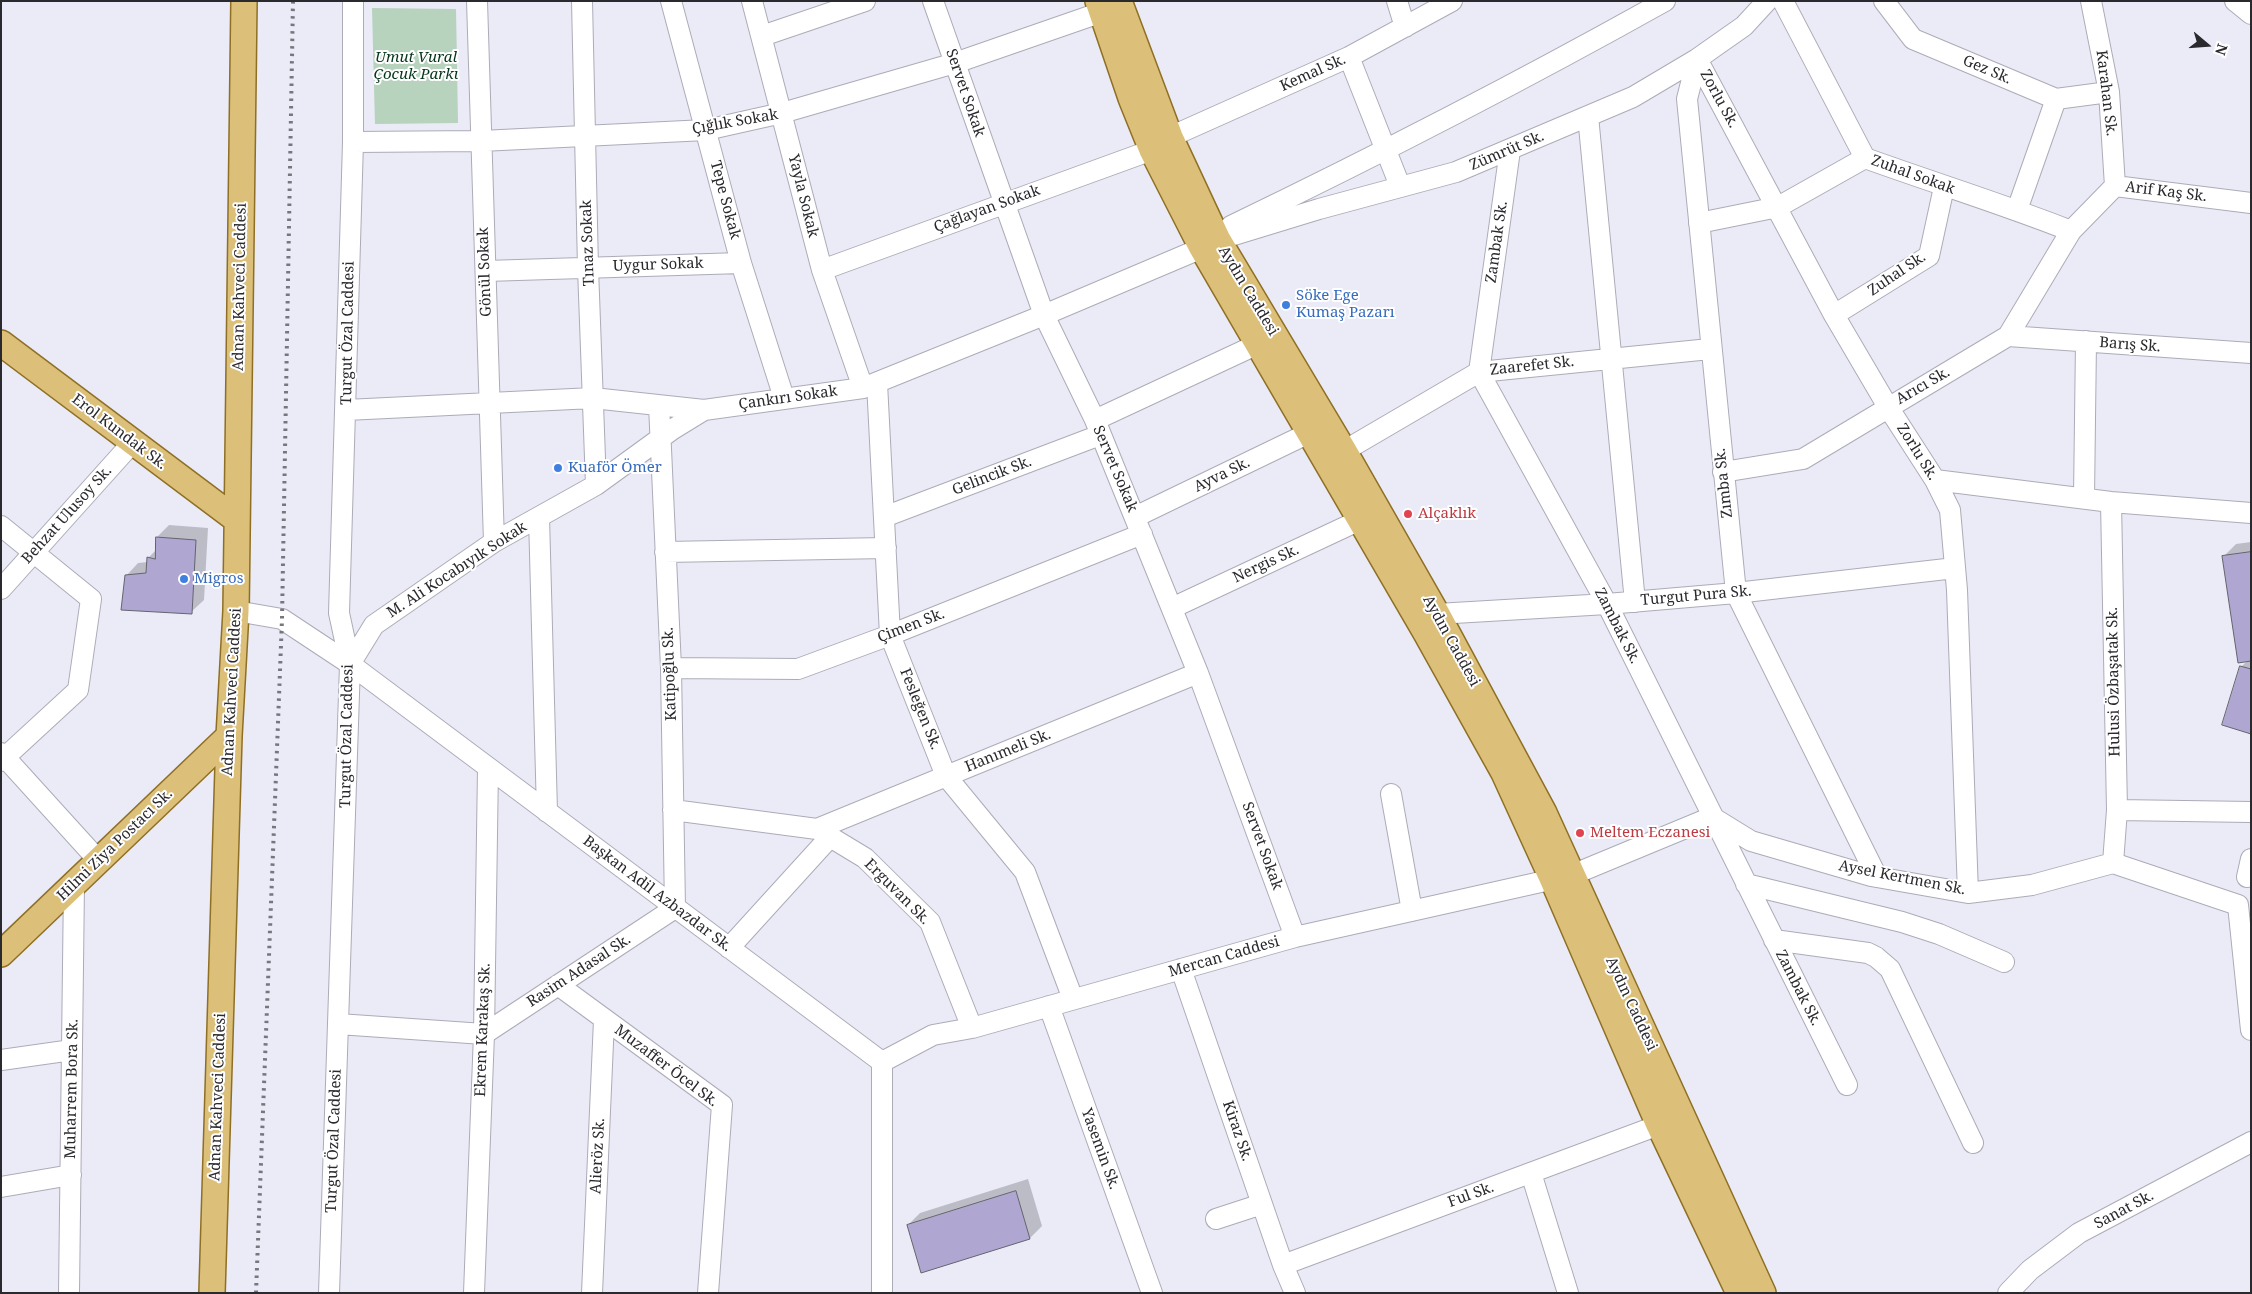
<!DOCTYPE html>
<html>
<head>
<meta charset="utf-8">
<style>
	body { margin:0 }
	#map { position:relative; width:2252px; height:1294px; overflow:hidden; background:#eaebf7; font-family:"Noto Serif",serif }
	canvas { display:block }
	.frame { position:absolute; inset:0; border:2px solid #29292e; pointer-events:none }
	.north { position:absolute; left:2182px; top:20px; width:50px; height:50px; -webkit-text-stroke:4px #fff; paint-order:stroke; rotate:108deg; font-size:14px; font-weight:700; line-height:20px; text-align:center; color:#29292e }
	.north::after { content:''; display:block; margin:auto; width:18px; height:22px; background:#29292e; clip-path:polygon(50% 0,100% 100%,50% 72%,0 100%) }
</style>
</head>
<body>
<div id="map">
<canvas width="2252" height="1294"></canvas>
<div class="frame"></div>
<div class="north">N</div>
</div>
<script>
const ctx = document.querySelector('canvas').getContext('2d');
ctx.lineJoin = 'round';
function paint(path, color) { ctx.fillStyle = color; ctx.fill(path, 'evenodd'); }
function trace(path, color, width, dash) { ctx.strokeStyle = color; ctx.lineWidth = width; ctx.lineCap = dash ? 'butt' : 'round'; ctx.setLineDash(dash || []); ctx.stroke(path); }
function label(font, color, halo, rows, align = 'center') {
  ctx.font = font + ' "Noto Serif",serif'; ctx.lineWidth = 4; ctx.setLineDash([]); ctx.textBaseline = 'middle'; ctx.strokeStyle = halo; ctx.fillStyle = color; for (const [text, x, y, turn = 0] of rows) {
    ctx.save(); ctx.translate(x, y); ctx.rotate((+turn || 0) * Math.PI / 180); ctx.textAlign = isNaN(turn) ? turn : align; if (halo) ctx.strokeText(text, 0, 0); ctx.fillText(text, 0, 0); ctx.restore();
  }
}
const green = new Path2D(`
	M372,8L456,9L458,123L375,124Z`);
const shadow = new Path2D(`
	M169,525L208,528L204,600L191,612L126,576L138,563L148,562V558L157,549V537Z
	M2251,542V733L2241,667L2248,660L2224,556L2236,544Z
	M1028,1179L1042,1226L1030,1238L922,1271L908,1225L920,1213Z`);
const building = new Path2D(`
	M156,537L196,540L192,614L121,610L125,575L146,573L147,557L155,559Z
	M2251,552V661L2238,663L2222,556Z
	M2240,666L2251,669V734L2222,725Z
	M1016,1191L1030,1239L921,1273L907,1225Z`);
const minor = new Path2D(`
	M477,1L494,542
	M582,1L588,268L596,485
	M671,1L741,263L784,398
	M752,1L822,270L863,388
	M933,1L1044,315L1095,420L1198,673L1295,937
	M1397,1L1405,27
	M1783,1L1865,158C1934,183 2003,204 2071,231
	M1884,1L1913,39L2056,99L2109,92
	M2091,1L2109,92L2115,186
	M2235,1L2251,14
	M762,36L865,1
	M1349,57L1400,186
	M1697,59L1834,315L1888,407L1935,480L1950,510L1957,590L1968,893
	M1697,59L1687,99L1736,593L1877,877
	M1588,116L1635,602
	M1170,137L1349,57L1452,1
	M353,142L481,141L706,130L782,113L955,63L1102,12
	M1510,150L1479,372L1607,604L1847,1085
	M2017,210L2056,99
	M1699,223L1778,207L1865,158
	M1234,235L1319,209L1456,172L1633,97L1697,59L1744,26L1767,1
	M822,270L1152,150
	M486,271L741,263
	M1834,315L1929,256L1944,187
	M2008,336L2251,353
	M877,383L890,635L946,776L1025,872L1073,999
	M346,410L593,398L704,410L863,388L1044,315L1202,248L1218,240L1231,226C1378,155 1522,81 1665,1
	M1095,420L1258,344
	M1344,451L1479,372L1710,349
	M1723,472L1803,459L2008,336L2071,231L2115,186L2251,203
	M1935,480L2111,502L2251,513
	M2084,498L2086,341
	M2111,502L2117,810L2113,863
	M539,517L547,812
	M884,517L1100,435
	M1135,517L1309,433
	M1,526L91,599L78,690L1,761
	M665,552L886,548
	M1,589L133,442
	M1172,608L1360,520
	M236,611L282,619L350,664L882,1062V1293
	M1437,614L1607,604L1736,593L1955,568
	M350,664L374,625L494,542L596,485L673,429L704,410
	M671,668L798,669L890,635L1142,534
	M1,753L99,861
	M1391,794L1412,911
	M673,810L817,829L865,858L930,922L972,1028
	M2117,810L2251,812
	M817,829L1198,673
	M2247,877L2251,859
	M1746,884L1902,922L1939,934L2004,962
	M1774,940L1868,953L1876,957L1890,969L1973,1143
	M729,948L830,837
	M1181,969L1283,1265L1295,1293
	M558,985L722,1105L708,1293
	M1049,1006L1152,1293
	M338,1024L484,1034L675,908L671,668L659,405
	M1,1060L72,1050
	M882,1062L933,1035L972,1028L1295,937L1572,875L1712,817L1751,841L1871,876L1968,893L2032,885L2113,863L2238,905L2251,1030
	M1531,1173L1568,1293
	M1,1187L71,1175
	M1216,1219L1262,1204
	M1283,1265L1659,1125
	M69,1293L74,884
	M329,1293L350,664L339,613L353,142V1
	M474,1293L484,1034L488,768
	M592,1293L604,1020
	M2008,1293L2030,1270L2079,1233L2251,1142`);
const major = new Path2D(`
	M1098,1L1131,98L1152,150L1202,248L1426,633L1504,773L1552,878L1659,1125L1739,1293
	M1119,1L1170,137L1218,240L1344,451L1437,614L1544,813L1763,1293
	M1,343L237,520
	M1,954L229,736
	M212,1293L229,736L236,611L244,1`);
const rail = new Path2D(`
	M256,1293L282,619L293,1`);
const markers = [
	[1286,305,5,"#3f7fe0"],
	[558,468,5,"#3f7fe0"],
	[1408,514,5,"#e0444e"],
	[184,579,5,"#3f7fe0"],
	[1580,833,5,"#e0444e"]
];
const parkNames = [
	["Umut Vural",416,58],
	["Çocuk Parkı",416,75]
];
const streetNames = [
	["Gez Sk.",1987,70,23],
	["Kemal Sk.",1313,73,-24],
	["Servet Sokak",965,93,71],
	["Karahan Sk.",2106,93,83],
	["Zorlu Sk.",1719,99,61],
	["Çığlık Sokak",735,122,-10],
	["Zümrüt Sk.",1507,151,-23],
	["Zuhal Sokak",1913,175,20],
	["Arif Kaş Sk.",2166,192,7],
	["Yayla Sokak",803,196,76],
	["Tepe Sokak",725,200,75],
	["Çağlayan Sokak",987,209,-20],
	["Zambak Sk.",1497,242,-82],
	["Tınaz Sokak",588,243,-92],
	["Uygur Sokak",658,265,-2],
	["Gönül Sokak",485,272,-92],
	["Zuhal Sk.",1897,274,-34],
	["Adnan Kahveci Caddesi",240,287,-89],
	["Aydın Caddesi",1248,291,59],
	["Turgut Özal Caddesi",348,333,-89],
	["Barış Sk.",2130,345,4],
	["Zaarefet Sk.",1532,366,-6],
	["Arıcı Sk.",1923,386,-30],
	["Çankırı Sokak",788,398,-8],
	["Erol Kundak Sk.",119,432,37],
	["Zorlu Sk.",1917,452,58],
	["Servet Sokak",1115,469,67],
	["Ayva Sk.",1222,475,-26],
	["Gelincik Sk.",992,476,-21],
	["Zımba Sk.",1724,483,-96],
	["Behzat Ulusoy Sk.",67,515,-48],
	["Nergis Sk.",1266,564,-25],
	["M. Ali Kocabıyık Sokak",457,570,-33],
	["Turgut Pura Sk.",1696,596,-5],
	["Çimen Sk.",911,626,-21],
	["Zambak Sk.",1617,626,63],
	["Aydın Caddesi",1451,641,61],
	["Katipoğlu Sk.",670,674,-92],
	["Hulusi Özbaşatak Sk.",2114,682,-91],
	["Adnan Kahveci Caddesi",232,692,-87],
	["Fesleğen Sk.",920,709,68],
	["Turgut Özal Caddesi",347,736,-89],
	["Hanımeli Sk.",1008,751,-22],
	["Hilmi Ziya Postacı Sk.",115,845,-44],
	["Servet Sokak",1262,846,70],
	["Aysel Kertmen Sk.",1902,878,11],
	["Erguvan Sk.",897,892,45],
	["Başkan Adil Azbazdar Sk.",657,894,37],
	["Mercan Caddesi",1224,957,-16],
	["Rasim Adasal Sk.",579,971,-33],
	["Zambak Sk.",1798,988,63],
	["Aydın Caddesi",1631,1004,65],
	["Ekrem Karakaş Sk.",483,1030,-88],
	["Muzaffer Öcel Sk.",666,1066,37],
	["Muharrem Bora Sk.",72,1089,-89],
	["Adnan Kahveci Caddesi",218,1097,-88],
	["Kiraz Sk.",1237,1131,71],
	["Turgut Özal Caddesi",334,1141,-88],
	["Yasemin Sk.",1100,1149,70],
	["Alieröz Sk.",598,1156,-87],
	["Ful Sk.",1471,1195,-20],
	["Sanat Sk.",2124,1210,-28]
];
const shopNames = [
	["Söke Ege",1296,296],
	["Kumaş Pazarı",1296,313],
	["Kuaför Ömer",568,468],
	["Migros",194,579]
];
const healthNames = [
	["Alçaklık",1418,514],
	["Meltem Eczanesi",1590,833]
];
paint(green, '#b7d2bd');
paint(shadow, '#0003');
paint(building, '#afa7d1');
trace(building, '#64636d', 1);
trace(minor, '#acacb8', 22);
trace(major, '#8e6f24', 28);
trace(minor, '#fff', 20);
trace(major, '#dcbf78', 25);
trace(rail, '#76767e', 4, [2.5, 5]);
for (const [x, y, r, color] of markers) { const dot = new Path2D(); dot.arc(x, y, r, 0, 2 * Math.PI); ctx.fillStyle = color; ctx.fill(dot); trace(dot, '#fff', 2); }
label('italic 15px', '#053518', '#fff', parkNames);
label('15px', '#29292e', '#fff', streetNames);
label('15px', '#366cbe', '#fff', shopNames, 'left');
label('15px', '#be3a42', '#fff', healthNames, 'left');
</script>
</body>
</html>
